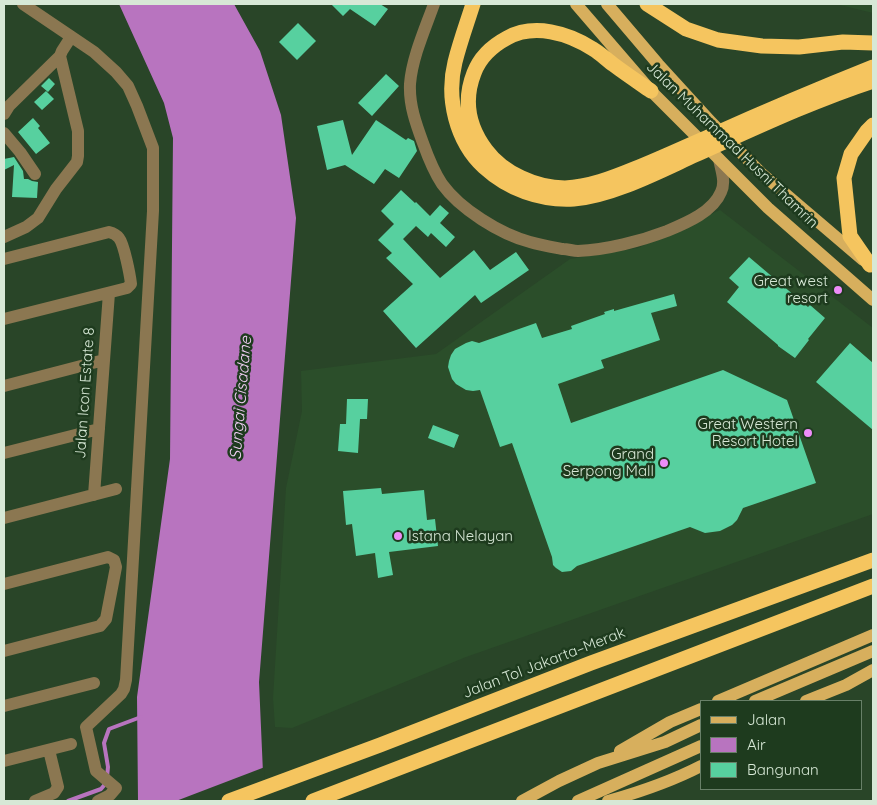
<!DOCTYPE html>
<html>
<head>
<meta charset="utf-8">
<style>
	body { margin:0 }
	#map { position:relative; width:877px; height:805px; overflow:hidden; background:#294528; font-family:Quicksand,sans-serif }
	canvas { display:block }
	.frame { position:absolute; inset:0; border:5px solid #d7e8d6; pointer-events:none }
	.legend { position:absolute; left:700px; top:700px; width:162px; height:90px; box-sizing:border-box; background:#1e3b1e; border:1px solid #688068; margin:0; padding:6px 9px; list-style:none; font-size:15px; color:#d7e8d6 }
	.legend li { display:flex; align-items:center; gap:10px; height:25px }
	.legend b { width:25px; border:1px solid #688068 }
</style>
</head>
<body>
<div id="map">
<canvas width="877" height="805"></canvas>
<div class="frame"></div>
<ul class="legend">
<li><b style="height:6px;background:#d7af5d"></b>Jalan</li>
<li><b style="height:14px;background:#b874bf"></b>Air</li>
<li><b style="height:14px;background:#57d09f"></b>Bangunan</li>
</ul>
</div>
<script>
const ctx = document.querySelector('canvas').getContext('2d');
ctx.lineJoin = 'round';
function paint(path, color) { ctx.fillStyle = color; ctx.fill(path, 'evenodd'); }
function trace(path, color, width, dash) { ctx.strokeStyle = color; ctx.lineWidth = width; ctx.lineCap = dash ? 'butt' : 'round'; ctx.setLineDash(dash || []); ctx.stroke(path); }
function label(font, color, halo, rows, align = 'center') {
  ctx.font = font + ' Quicksand,sans-serif'; ctx.lineWidth = 5; ctx.setLineDash([]); ctx.textBaseline = 'middle'; ctx.strokeStyle = halo; ctx.fillStyle = color; for (const [text, x, y, turn = 0] of rows) {
    ctx.save(); ctx.translate(x, y); ctx.rotate((+turn || 0) * Math.PI / 180); ctx.textAlign = isNaN(turn) ? turn : align; if (halo) ctx.strokeText(text, 0, 0); ctx.fillText(text, 0, 0); ctx.restore();
  }
}
const built = new Path2D(`
	M836,4H873V13Z
	M720,210L873,328V514L466,657L292,728L275,727L273,698L286,488L302,411L301,371L436,354L570,259L638,248Z`);
const water = new Path2D(`
	M119,4H234L260,51L281,115L296,218L259,682L263,773L261,801H138L137,697L170,459L173,138L164,103Z`);
const pier = new Path2D(`
	M265,767L263,801H176Z`);
const stream = new Path2D(`
	M107,777L108,767L104,743L109,729L141,717
	M68,801L101,789L106,783`);
const building = new Path2D(`
	M331,4H380L388,9L375,26L350,9L343,16Z
	M298,23L316,41L297,60L279,42Z
	M386,74L399,86L372,116L358,103Z
	M49,78L55,84L48,92L41,86Z
	M46,91L54,99L42,110L34,102Z
	M33,118L40,126L38,128L50,143L36,154L18,132Z
	M343,120L352,155L376,120L406,140L408,138L414,141L417,151L399,178L385,169L374,184L345,165L327,170L317,126Z
	M14,157L23,171L24,179H28L32,181L38,182L37,198L12,197L14,165L4,170V159Z
	M401,190L415,203L416,202L430,216L440,205L449,213L440,223L455,237L446,247L431,233L428,237L416,226L403,239L440,278L474,250L490,270L516,252L529,270L481,303L475,295L416,348L383,311L413,284L386,258L392,253L378,240L394,224L381,211Z
	M749,257L808,307L810,305L825,318L808,339L809,340L795,358L778,346V345L727,302L739,287L729,278Z
	M674,294L677,306L651,313L660,340L601,360L604,368L558,384L571,423L723,370L787,400L816,483L743,508L737,520L732,525L720,531L705,533L690,527L577,566L571,571L562,572L556,568L553,565L552,557L512,443L500,447L480,390L473,391L466,390L456,384L452,379L448,367L449,361L451,355L455,349L466,343L472,341L479,343L536,323L542,338L572,329L571,326L605,314L604,312L614,309V311Z
	M850,343L873,363V430L816,382Z
	M347,399H368L367,419H360L358,453L338,451L340,424H346Z
	M433,425L459,435L454,448L428,438Z
	M381,488L382,494L424,490L427,520L435,519L438,546L389,552L393,575L378,578L375,553L356,556L352,524L346,525L343,491Z`);
const minor = new Path2D(`
	M23,4L94,52L116,72L128,86L137,106L153,148V211L126,680L124,689L121,694L86,727L96,771L116,788L110,795L98,801
	M434,4C425,29 412,58 410,84C409,105 416,124 423,143C428,157 434,172 442,184C460,209 500,234 530,242C540,245 552,247 563,249C568,249 573,251 578,251C606,250 641,241 667,231C686,223 713,212 721,192C726,182 721,170 719,159
	M4,114L9,106L60,56L62,51L71,37
	M4,133L20,152L35,174
	M4,237L26,227L38,218L56,189L77,162L78,156V131L60,56
	M4,259L109,232C113,233 116,234 119,238C124,244 130,275 131,284L127,288L4,319
	M4,386L104,360
	M4,453L99,429
	M94,495L109,293
	M4,518L116,489
	M4,584L108,557L114,560L116,567L106,619L100,626L4,651
	M4,706L94,683
	M4,761L71,744
	M35,801L54,793L58,787L49,750`);
const major = new Path2D(`
	M576,4L651,91L768,208L873,300
	M607,4L658,64L711,122L761,173L863,260
	M718,701L873,635
	M755,701L873,651
	M806,701L846,685L873,670
	M620,751L670,722L701,709
	M522,801L559,781L598,763L665,742L701,725
	M578,801L701,746
	M608,801C640,792 672,781 701,766`);
const highway = new Path2D(`
	M473,4C467,23 460,42 455,62C446,98 456,141 484,167C508,189 540,201 574,199C612,196 660,171 695,155C753,129 812,101 873,81
	M647,4L686,29L718,40L762,46L799,47L843,42L873,43
	M651,91C638,82 626,74 614,65C607,60 600,53 593,49C568,33 534,23 507,38C492,46 480,57 474,73C463,101 468,126 486,150C503,173 536,188 565,188C589,187 612,178 634,169C659,159 685,147 710,136C764,112 818,89 873,67
	M870,265L850,236L844,178L851,154L867,131L873,125
	M229,801L380,745L591,663L873,560
	M313,801L873,586`);
const markers = [
	[838,290,5,"#ee8cf8"],
	[808,433,5,"#ee8cf8"],
	[664,463,5,"#ee8cf8"],
	[398,536,5,"#ee8cf8"]
];
const streetNames = [
	["Jalan Muhammad Husni Thamrin",732,145,44],
	["Jalan Icon Estate 8",85,393,-86],
	["Jalan Tol Jakarta–Merak",544,663,-21]
];
const poiNames = [
	["Great west",828,281],
	["resort",828,298],
	["Great Western",798,424],
	["Resort Hotel",798,441],
	["Grand",654,454],
	["Serpong Mall",654,471],
	["Istana Nelayan",408,536,"left"]
];
const waterNames = [
	["Sungai Cisadane",241,398,-85]
];
paint(built, '#2b4e2a');
paint(water, '#b874bf');
paint(pier, '#294528');
trace(stream, '#b874bf', 4);
paint(building, '#57d09f');
trace(minor, '#8b7751', 12);
trace(major, '#d7af5d', 12);
trace(highway, '#f5c55f', 15);
for (const [x, y, r, color] of markers) { const dot = new Path2D(); dot.arc(x, y, r, 0, 2 * Math.PI); ctx.fillStyle = color; ctx.fill(dot); trace(dot, '#1e3b1e', 2); }
label('15px', '#d7e8d6', '#1e3b1e', streetNames);
label('15px', '#d7e8d6', '#1e3b1e', poiNames, 'right');
label('italic 16px', '#f5d1f8', '#1e3b1e', waterNames);
</script>
</body>
</html>
